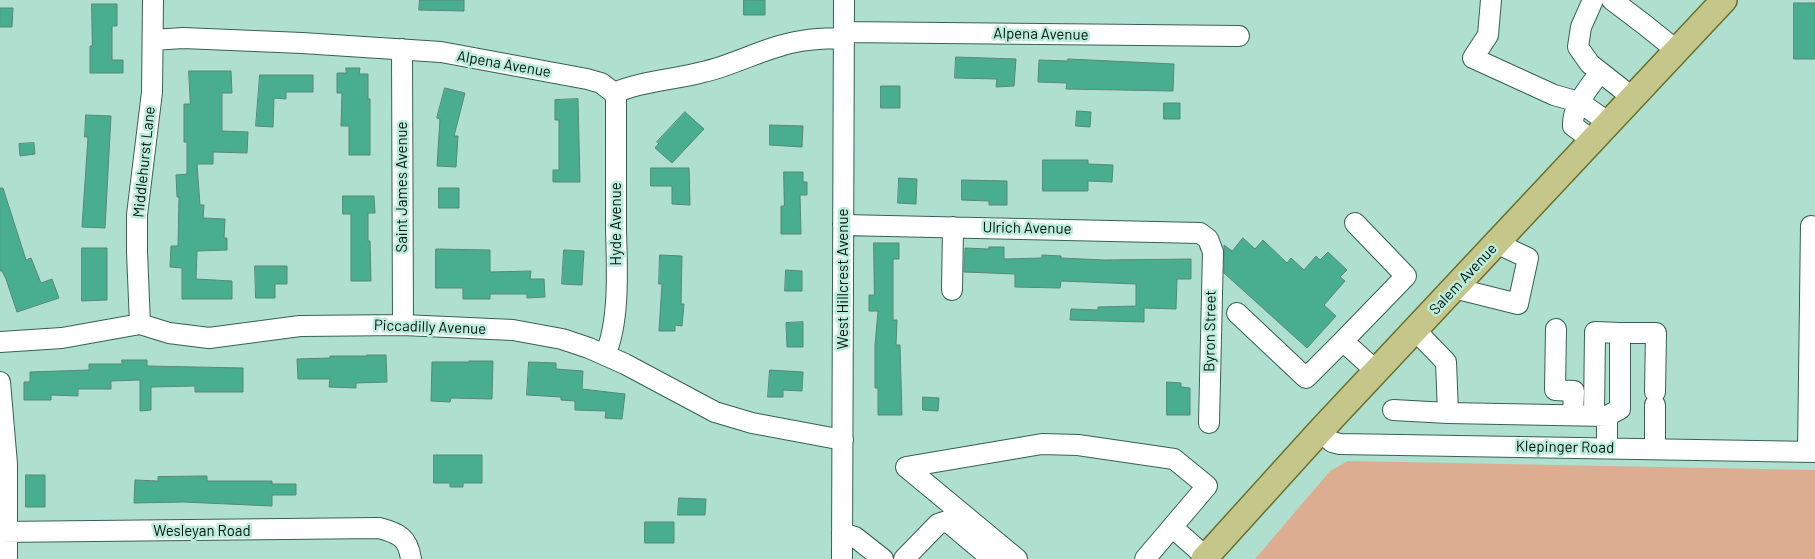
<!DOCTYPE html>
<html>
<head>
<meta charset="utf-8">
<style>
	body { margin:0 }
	canvas { display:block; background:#afdfce }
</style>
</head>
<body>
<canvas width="1815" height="559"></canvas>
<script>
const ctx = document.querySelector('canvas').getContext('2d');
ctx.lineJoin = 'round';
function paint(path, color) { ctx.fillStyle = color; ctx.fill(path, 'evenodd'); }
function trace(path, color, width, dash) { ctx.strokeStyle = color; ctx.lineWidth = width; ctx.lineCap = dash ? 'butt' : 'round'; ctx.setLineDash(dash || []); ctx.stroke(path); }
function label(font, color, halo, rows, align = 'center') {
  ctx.font = font + ' Barlow,sans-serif'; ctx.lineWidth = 5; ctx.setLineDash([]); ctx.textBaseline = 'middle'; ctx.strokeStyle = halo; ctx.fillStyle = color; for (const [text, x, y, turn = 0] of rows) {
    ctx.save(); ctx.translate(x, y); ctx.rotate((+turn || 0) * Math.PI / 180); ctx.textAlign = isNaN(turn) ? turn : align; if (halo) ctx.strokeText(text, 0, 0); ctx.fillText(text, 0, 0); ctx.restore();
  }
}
const green = new Path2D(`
	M1348,461L1815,470V559H1255L1330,471Z`);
const building = new Path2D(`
	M420,0H464V11L419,10Z
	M744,0H765V15H744Z
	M1794,3H1815V59H1794Z
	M92,4H117V26H112V60H123V73H90V46H92Z
	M0,8H13L12,27H0Z
	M956,57L1016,59L1014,86L996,87L997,79L955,78Z
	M1068,59L1174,64L1173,91L1066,89L1067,83L1038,82L1039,60L1068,61Z
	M346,68H360L359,74H368V99H370V155H349V126H341L342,93H337V73H346Z
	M189,71H231L232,93H222V131L248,132L247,153L213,152V164H197L200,205H204L203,218L225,219L224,238H227V250L197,251L196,279L232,281V299H182V268L170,267L171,246H178L179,197H177L176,175L187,174V142H184V104H190Z
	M260,75H313V92H286V99L274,98L273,127L256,126Z
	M881,86H900V108H881Z
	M445,88L465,93L454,136H458L456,167L437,166L440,119L437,118Z
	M578,99L580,182H553V170H559V120H555V100Z
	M1164,103H1180V119H1164Z
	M1077,111L1091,112L1090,127L1076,126Z
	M685,112L704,129L672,163L655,148L659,143L657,142Z
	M86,115L111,116L105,228L82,227L88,137H85Z
	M770,125L803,126L802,147L770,145Z
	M34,143L35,154L20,156L19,144Z
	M1043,160H1088V164L1113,165L1112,182L1088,181V191H1043Z
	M651,168H689L690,205L672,204V186H651Z
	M784,172H803V182H807V195H800L801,234H781V206H784Z
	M899,178L917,179L916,204L898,203Z
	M962,180L1007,181V205H989V201L962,200Z
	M0,188H3L26,260L31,258L41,283L52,279L59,298L17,312L6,279L2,271H0Z
	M439,188H459V208H439Z
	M343,196H374L375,213H368V241H370L371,281H351V214H343Z
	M1243,238L1255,249L1263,240L1287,263L1291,258L1304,270L1316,256L1320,260L1328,252L1347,270L1340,277L1345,281L1324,305L1336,316L1307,348L1224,273V245L1232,251Z
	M874,243H899V259H893V320H897L896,345H900L902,415H878V388H875V345L878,311H869V295H874Z
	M989,247H1004V259L1042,258V255L1061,256V258L1104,260L1191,259V279H1177L1176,309L1144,308V322L1070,320L1071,309L1098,310V307L1136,306V284L1061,281L1060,288L1015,287V274L964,272L965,248L989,249Z
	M82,248H107V300L82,301Z
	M436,249L490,250V272L531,271L530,279H544L545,297L527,298V294H490V299H463V288H436Z
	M564,250L584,251L582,285L562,284Z
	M660,255L682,256L681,304H684L682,326L675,325V331H659L662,284H659Z
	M255,266H287V284H275V298H256Z
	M786,270L802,271V291H785Z
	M803,322V347H787L786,323Z
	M367,355H386L387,382L356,383V388L329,387L330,379H298L297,359L330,358V356H367Z
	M122,360H147V366L243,368V392H195V386L151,387V410L140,411V380L111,381V389H78V396L51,395V400H24V382H30V372L89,370V364H122Z
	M469,361H493L492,399L451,398L450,402L431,401L432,362H469Z
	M529,362L556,363V369L583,371L582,389L625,394L622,419L605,418L606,411L575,410V401L561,400V397L527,395Z
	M770,370L803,372L802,391L783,390V397H768Z
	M1167,382L1181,383V387L1190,388V415H1167Z
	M923,397L939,398L938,411L923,410Z
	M434,455H482V483H463V487H450V483H434Z
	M26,475H45V507H26Z
	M201,476H207V481H272V484H296V495H272V506L183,502L134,503L135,480L158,481V477Z
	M679,498L706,499L705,515H678Z
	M645,522H674V543H645Z`);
const minor = new Path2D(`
	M1491,0L1488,35L1473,58L1554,95L1579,102L1608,122
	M1593,0L1581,27L1578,47L1590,64L1632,97
	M1612,0L1645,25L1676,50
	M844,32L1239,36
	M153,40L183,38L302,43L441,52L587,79L601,83L614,93
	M402,49L403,325
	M614,93C642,81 673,80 703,72C731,66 756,52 783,45C803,39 823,38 844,38
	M1592,140L1573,126C1572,106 1589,88 1600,72
	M843,225L1200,233L1208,239L1213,252L1209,423
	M1454,288L1518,304L1528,258L1496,243
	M952,290L953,227
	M1237,313L1306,378L1343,341L1376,371
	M140,324L137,252V215L152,92L153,0
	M1556,329L1555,390L1574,391L1573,415
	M1343,341L1406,276L1355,223
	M0,342L62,338L140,324L169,333L209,338L300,326L403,325L513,330L562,339L589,348L625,364L715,412L752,423L843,440
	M605,355C620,322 617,266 616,230C616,186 616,143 616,99L614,93
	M0,382L7,464V559
	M1393,410L1448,413L1446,362L1415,330
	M1448,413L1607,416V448
	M1594,415L1595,332L1620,333
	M1607,416L1620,409V333H1656L1655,392
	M1320,431L1332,442L1340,444L1815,452
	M1655,449V405
	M1808,451L1811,226
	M1172,527L1206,557
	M0,532L379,528C398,533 408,537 411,559
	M842,533L855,537L883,559
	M842,559L844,0
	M904,559L938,524L947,521L992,559
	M1017,559L906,467L1042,444L1078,445L1174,459L1207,486L1145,559`);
const major = new Path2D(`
	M1204,559L1320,431L1724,0`);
const streetNames = [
	["Alpena Avenue",1041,34,1],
	["Alpena Avenue",504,64,10],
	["Middlehurst Lane",144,162,-84],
	["Saint James Avenue",402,187,-90],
	["Hyde Avenue",616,224,-90],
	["Ulrich Avenue",1027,228,1],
	["West Hillcrest Avenue",843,279,-90],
	["Salem Avenue",1463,279,-47],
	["Piccadilly Avenue",430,327,2],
	["Byron Street",1210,331,-89],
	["Klepinger Road",1565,447,1],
	["Wesleyan Road",202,531]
];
paint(green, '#ddad92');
paint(building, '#48ae8f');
trace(building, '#5a8777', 1);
trace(minor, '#366254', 22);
trace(major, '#68702c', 28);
trace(minor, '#fff', 20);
trace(major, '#c5c78a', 25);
label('15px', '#03140f', '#bcecdb', streetNames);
</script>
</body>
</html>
